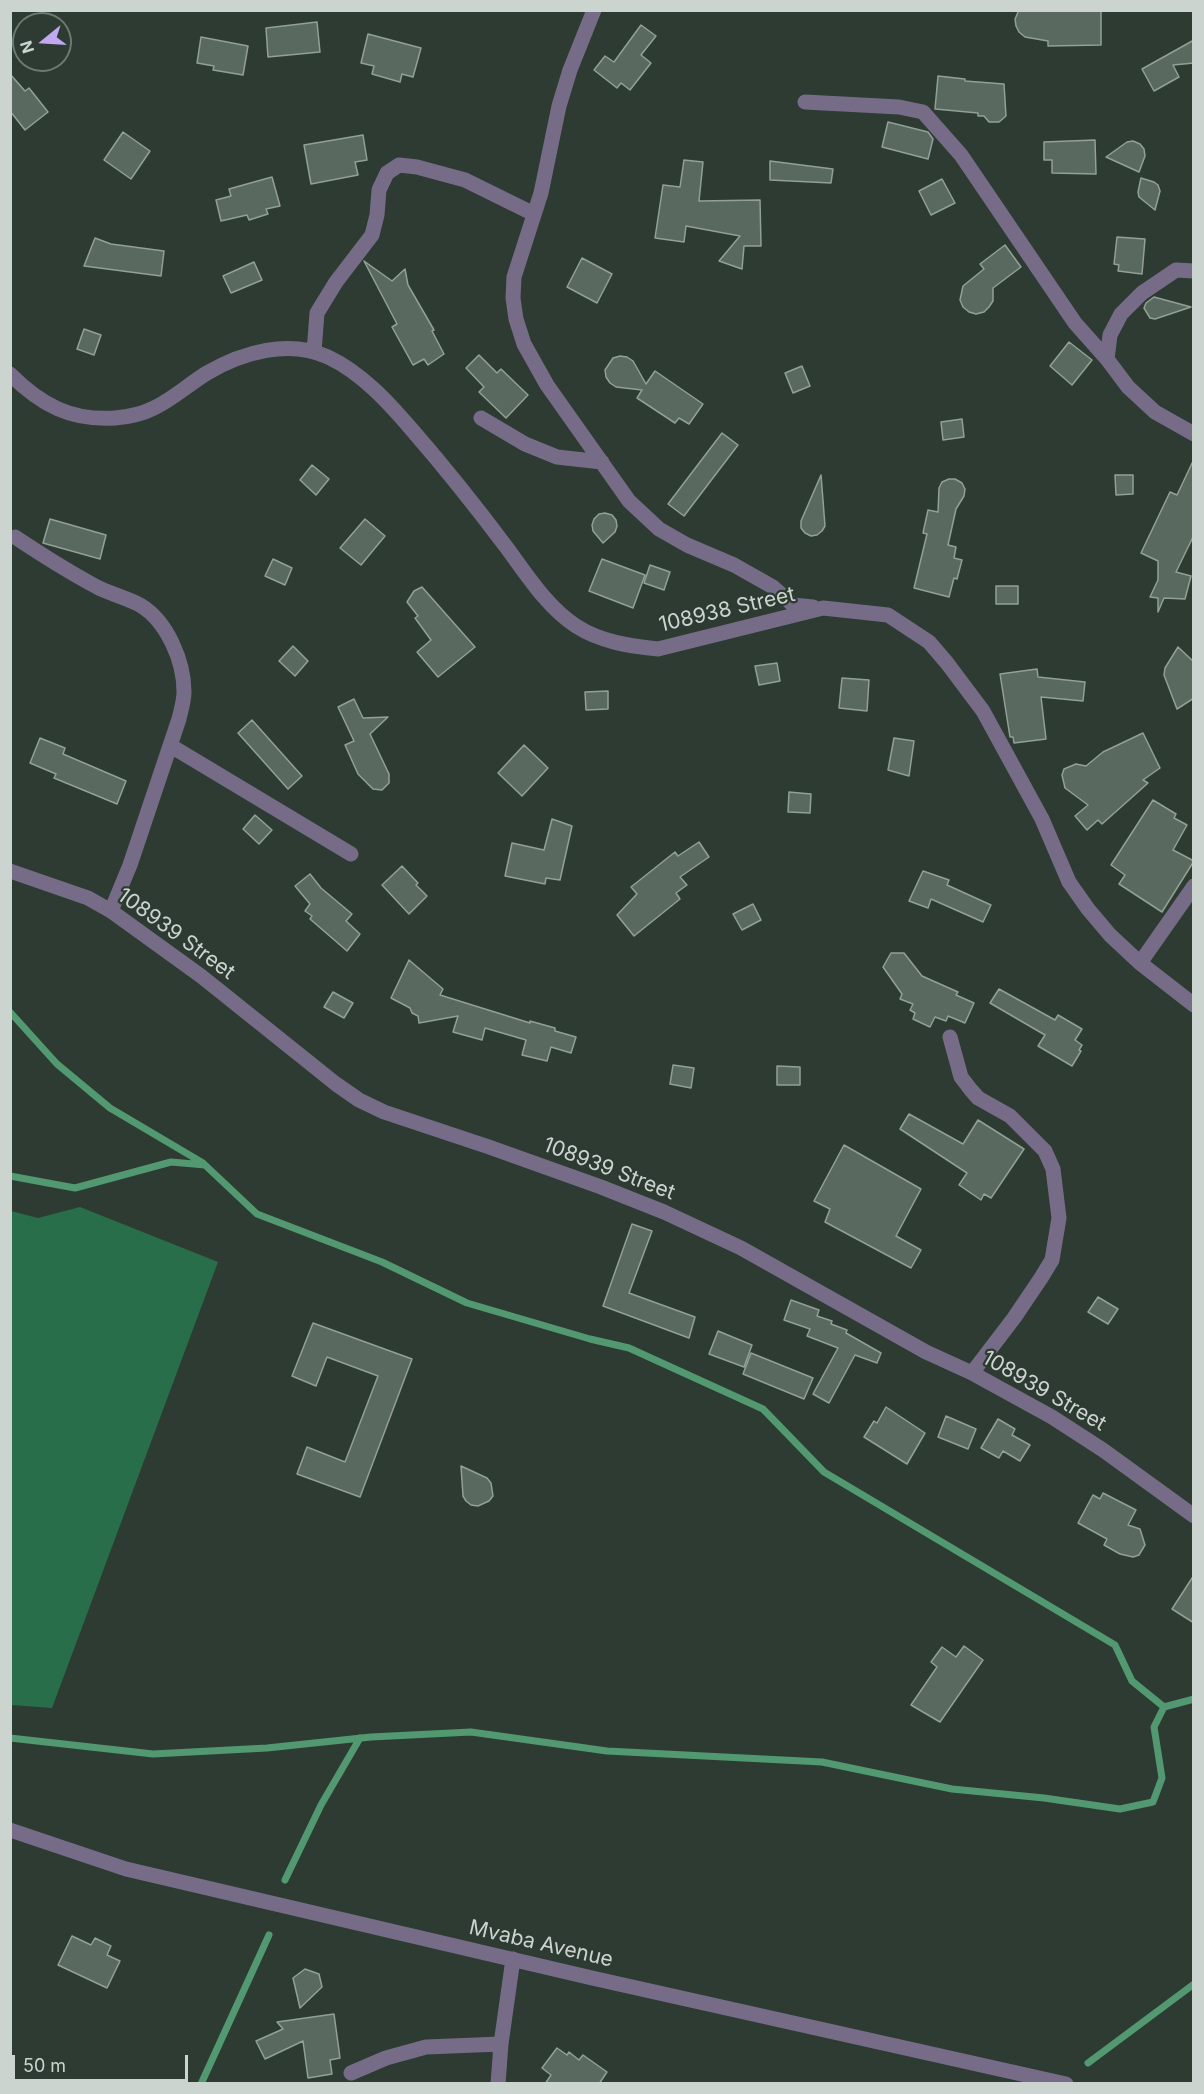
<!DOCTYPE html>
<html>
<head>
<meta charset="utf-8">
<style>
	body { margin:0 }
	#map { position:relative; width:1204px; height:2094px; overflow:hidden; background:#2d3b32; font-family:Inter,sans-serif }
	canvas { display:block }
	.frame { position:absolute; inset:0; border:12px solid #ccd4cf; pointer-events:none }
	.north { position:absolute; left:12px; top:12px; width:60px; height:60px; box-sizing:border-box; background:#2d3b32; border:2px solid #6d7871; border-radius:50%; rotate:252deg; font-size:16px; font-weight:700; line-height:24px; text-align:center; color:#ccd4cf }
	.north::after { content:''; display:block; margin:auto; width:21px; height:27px; background:#c2a7f2; clip-path:polygon(50% 0,100% 100%,50% 72%,0 100%) }
	.scale { position:absolute; left:12px; top:2055px; width:176px; height:27px; box-sizing:border-box; border:3px solid #ccd4cf; border-top:0; padding-left:8px; font-size:18px; line-height:21px; white-space:nowrap; color:#ccd4cf; -webkit-text-stroke:4px #2d3b32; paint-order:stroke }
</style>
</head>
<body>
<div id="map">
<canvas width="1204" height="2094"></canvas>
<div class="frame"></div>
<div class="north">N</div>
<div class="scale">50 m</div>
</div>
<script>
const ctx = document.querySelector('canvas').getContext('2d');
ctx.lineJoin = 'round';
function paint(path, color) { ctx.fillStyle = color; ctx.fill(path, 'evenodd'); }
function trace(path, color, width, dash) { ctx.strokeStyle = color; ctx.lineWidth = width; ctx.lineCap = dash ? 'butt' : 'round'; ctx.setLineDash(dash || []); ctx.stroke(path); }
function label(font, color, halo, rows, align = 'center') {
  ctx.font = font + ' Inter,sans-serif'; ctx.lineWidth = 4.5; ctx.setLineDash([]); ctx.textBaseline = 'middle'; ctx.strokeStyle = halo; ctx.fillStyle = color; for (const [text, x, y, turn = 0] of rows) {
    ctx.save(); ctx.translate(x, y); ctx.rotate((+turn || 0) * Math.PI / 180); ctx.textAlign = isNaN(turn) ? turn : align; if (halo) ctx.strokeText(text, 0, 0); ctx.fillText(text, 0, 0); ctx.restore();
  }
}
const green = new Path2D(`
	M80,1207L218,1262L52,1708L11,1705V1211L38,1218Z`);
const stream = new Path2D(`
	M10,1012L57,1064L110,1108L203,1163
	M10,1176L75,1188L171,1162L205,1165L257,1214L382,1262L467,1303L590,1339L629,1348L763,1409L824,1472L1115,1645L1132,1681L1164,1707
	M10,1738L153,1754L267,1748L371,1737L471,1732L607,1751L822,1762L952,1789L1044,1798L1120,1809L1153,1802L1162,1778L1154,1727L1164,1707L1194,1699
	M285,1880L321,1805L360,1738
	M1088,2063L1194,1984
	M201,2084L269,1935`);
const building = new Path2D(`
	M1019,10H1101V45L1048,46V41L1025,37L1019,32L1016,26L1015,19Z
	M317,22L320,52L268,57L266,28Z
	M641,25L656,36L641,55L651,63L630,90L621,83L617,88L594,70L605,56L614,62Z
	M368,34L421,48L413,77L402,74L400,82L372,74L374,66L361,63Z
	M201,37L248,46L243,75L213,70L214,66L197,63Z
	M1194,40V63L1173,65L1179,77L1154,91L1142,69Z
	M10,74L25,91L29,88L48,112L25,130L10,111Z
	M938,76L965,79V81L1004,84L1006,116L999,122H989L984,116H978V113L935,109Z
	M888,122L928,132L933,139L928,159L882,147Z
	M123,132L150,151L131,179L104,160Z
	M363,135L367,160L355,162L358,175L311,184L304,145Z
	M1095,140L1096,174L1052,173V160H1044V142Z
	M1133,141L1140,144L1144,149L1145,156L1139,172L1106,157L1127,142Z
	M684,160L703,162L699,201L760,200L761,246H744L742,269L719,261L740,236L686,226L684,242L655,238L663,185L680,187Z
	M770,161L833,169L831,183L770,180Z
	M272,177L280,206L266,209L268,214L249,220L247,215L221,221L216,200L231,196L229,189Z
	M1141,178L1154,182L1158,185L1160,191L1155,210L1139,197L1138,192Z
	M942,179L955,203L931,215L919,191Z
	M1117,237L1145,239L1142,274L1118,271L1119,265L1114,264Z
	M95,238L111,244L164,251L161,276L84,266Z
	M1005,245L1021,267L993,288V301L989,307L984,312L976,314L969,312L963,307L960,300L963,286L984,269L980,264Z
	M582,258L612,274L597,303L567,287Z
	M364,261L392,281L405,269L408,285L434,330L432,331L444,354L428,365L424,359L413,365L392,327L397,324Z
	M254,262L262,280L231,293L223,276Z
	M1154,297L1191,307L1155,319L1150,318L1144,308L1146,303Z
	M84,329L101,335L94,355L77,349Z
	M1069,342L1092,360L1072,385L1050,366Z
	M479,355L497,373L501,369L528,395L506,418L479,392L484,387L466,368Z
	M620,356L627,357L633,361L646,384L655,371L703,404L689,424L679,418L675,423L637,398L642,390L616,387L610,383L606,377L605,370L613,358Z
	M802,366L810,386L793,393L785,373Z
	M962,419L964,437L943,440L941,422Z
	M722,433L738,445L684,516L668,504Z
	M1194,459V535L1176,572L1191,576L1185,599L1164,598L1158,612V598L1150,597L1158,580V561L1141,553L1170,492L1177,495Z
	M312,465L329,479L316,495L300,480Z
	M821,475L825,526L822,531L817,535L811,536L805,533L801,528V521Z
	M1115,475H1133V494L1116,495Z
	M949,479H955L962,483L965,489L964,496L956,509L948,545L956,547L954,558L962,560L957,579L954,578L949,597L914,588L927,534L923,533L928,510L938,512L939,488L942,482Z
	M605,513L612,515L616,520L617,526L615,532L603,543L593,531L592,525L594,519L599,514Z
	M50,519L106,535L100,559L43,543Z
	M365,519L385,536L361,565L340,548Z
	M273,559L292,568L285,585L265,576Z
	M602,559L645,575L633,608L589,591Z
	M650,565L670,572L664,590L644,583Z
	M996,586H1018V604H996Z
	M422,587L475,647L438,677L417,652L431,640L415,618L418,616L407,602L414,591Z
	M293,646L308,661L295,676L279,661Z
	M1178,647L1194,662V698L1177,709L1164,675L1165,668Z
	M777,663L780,681L759,685L755,666Z
	M1037,669L1038,677L1085,682L1083,701L1041,697L1046,739L1014,743L1013,737H1010L1000,674Z
	M842,678L869,680L867,711L839,708Z
	M608,691V709L586,710L585,692Z
	M354,699L363,718L388,717L370,734L389,774V783L382,790L373,789L358,774L345,745L354,741L338,707Z
	M252,720L302,776L288,789L238,733Z
	M1143,733L1160,768L1143,780L1148,783L1102,824L1098,820L1087,830L1075,816L1088,805L1065,788L1062,775L1064,769L1076,764L1086,766L1103,752Z
	M40,738L65,748L63,754L126,781L117,804L54,778L56,774L30,763Z
	M894,738L914,741L909,776L888,770Z
	M524,745L548,768L522,796L498,773Z
	M789,792L811,794L810,813L788,812Z
	M1153,800L1176,814L1174,818L1187,825L1173,850L1194,861L1162,912L1119,884L1125,875L1111,865Z
	M255,815L272,830L259,844L243,829Z
	M552,819L572,826L560,880L546,878L545,884L505,876L512,843L544,850Z
	M699,842L709,857L680,877L687,885L676,893L680,899L634,936L617,915L637,894L631,887L675,852L678,856Z
	M402,866L418,883L416,885L427,896L409,914L382,885Z
	M923,871L949,880L947,885L991,905L983,922L931,899L928,908L909,901Z
	M310,874L321,888L352,914L346,921L360,934L347,951L310,919L312,916L305,911L310,904L295,886Z
	M753,904L761,920L742,930L733,914Z
	M891,953H904L922,976L958,992L956,995L974,1003L965,1023L948,1016L946,1021L935,1017L930,1027L913,1019L915,1013L910,1010L913,1004L900,999L902,994L883,967Z
	M409,960L443,989L440,995L530,1023V1021L555,1028V1031L576,1037L571,1053L551,1047L547,1061L522,1055L526,1040L485,1028L482,1040L453,1032L458,1016L419,1023L418,1016L412,1013L410,1008L391,998Z
	M999,989L1055,1020L1058,1015L1082,1029L1075,1040L1082,1045L1079,1050L1081,1051L1072,1066L1038,1046L1045,1035L990,1003Z
	M333,992L353,1003L344,1018L324,1007Z
	M673,1065L694,1068L691,1088L670,1084Z
	M777,1066L800,1067V1085H777Z
	M909,1114L963,1144L978,1120L1024,1149L991,1198L984,1194L981,1200L959,1185L967,1173L900,1129Z
	M844,1145L921,1189L896,1236L921,1250L911,1268L825,1222L830,1209L814,1201Z
	M632,1224L652,1231L629,1293L695,1317L689,1338L603,1306Z
	M1098,1297L1118,1309L1108,1324L1088,1312Z
	M791,1300L819,1310L817,1316L832,1321L831,1324L847,1330L846,1333L881,1353L877,1363L855,1355L829,1403L813,1394L838,1348L807,1336L810,1329L784,1320Z
	M313,1323L412,1359L360,1497L297,1474L307,1447L345,1462L378,1376L327,1357L316,1386L292,1376Z
	M718,1331L752,1345L744,1367L709,1354Z
	M751,1353L813,1378L804,1399L743,1374Z
	M886,1407L925,1433L907,1464L864,1437L874,1421L877,1423Z
	M946,1416L976,1429L968,1449L938,1437Z
	M998,1419L1015,1429L1012,1435L1030,1445L1020,1461L1003,1451L999,1458L981,1448Z
	M461,1466L487,1478L491,1483L493,1496L489,1501L478,1506L471,1505L466,1501L463,1496Z
	M1103,1493L1136,1510L1128,1525L1140,1529L1145,1545L1139,1555L1133,1557L1120,1554L1104,1545L1107,1539L1078,1523L1093,1495L1100,1499Z
	M1194,1575V1623L1172,1609Z
	M964,1646L983,1660L940,1722L911,1705L937,1667L931,1662L942,1647L956,1657Z
	M72,1936L91,1945L95,1938L111,1946L107,1955L120,1961L107,1988L58,1965Z
	M305,1969L319,1974L322,1987L300,2008L293,1978Z
	M334,2014L340,2058L330,2060L332,2074L308,2078L303,2041L265,2059L256,2041L283,2029L277,2022Z
	M557,2048L567,2055L569,2052L579,2060L583,2055L607,2072L599,2084H545L551,2075L542,2068Z`);
const minor = new Path2D(`
	M594,10L570,70L559,106L541,193L514,277L513,298L516,319L524,344L547,385L629,501L659,529L687,545L734,565L773,587L793,605L813,607
	M805,102L899,107L923,112L961,155L1075,323L1107,359L1128,387L1155,412L1194,434
	M314,352L317,313L336,282L372,235L377,215L379,190L387,173L399,165L417,167L465,180L534,214
	M1107,359L1110,335L1121,314L1142,293L1176,270L1194,271
	M10,374C41,405 71,421 115,418C128,417 142,414 154,408C173,399 189,384 207,373C243,352 289,339 328,357C362,373 389,403 413,431C446,469 477,508 507,548C527,575 547,607 576,626C601,642 629,646 658,649L823,608L888,615L929,642L947,663L983,711L1042,819L1069,882L1088,909L1110,935L1140,963L1194,1005
	M481,418L525,444L557,457L602,462
	M15,537C42,555 69,572 97,587C111,594 127,598 140,605C167,621 184,661 184,692C184,701 181,710 179,719L130,865L111,911
	M171,746L351,854
	M10,871L88,898L111,911L201,976L336,1084L359,1100L384,1112L489,1147L601,1187L664,1212L741,1248L926,1352L972,1373L1052,1417L1103,1450L1194,1516
	M1140,963L1194,886
	M950,1037L961,1077L971,1090L978,1098L1010,1116L1045,1151L1053,1169L1059,1218L1052,1260L1041,1278L1014,1318L972,1373
	M10,1830L126,1869L592,1978L1066,2084
	M351,2073L386,2058L426,2047L501,2044
	M498,2084L501,2044L513,1959`);
const streetNames = [
	["108938 Street",727,610,-13],
	["108939 Street",176,934,36],
	["108939 Street",609,1169,21],
	["108939 Street",1044,1391,30],
	["Mvaba Avenue",541,1944,13]
];
paint(green, '#296e4a');
trace(stream, '#529971', 7);
paint(building, '#59695f');
trace(building, '#91a197', 1.5);
trace(minor, '#766c87', 15);
label('21px', '#ccd4cf', '#2d3b32', streetNames);
</script>
</body>
</html>
